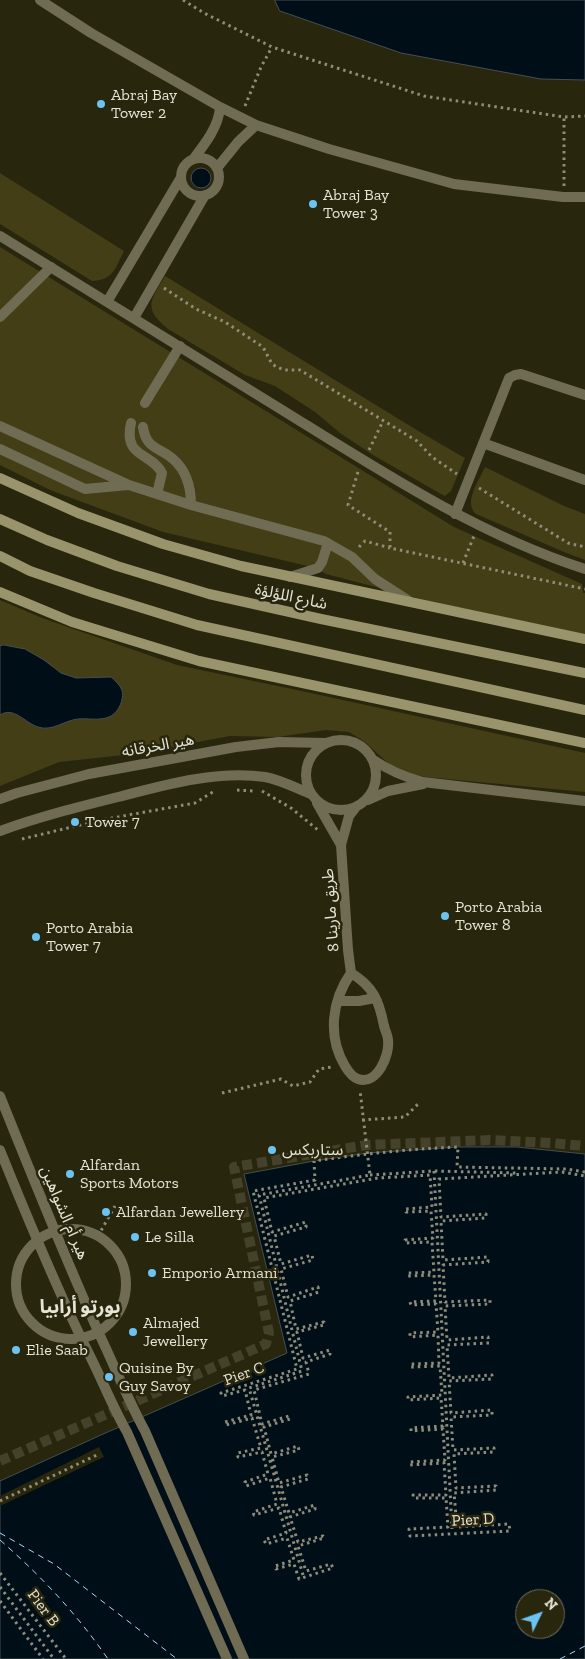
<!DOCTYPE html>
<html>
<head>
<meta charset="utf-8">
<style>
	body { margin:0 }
	#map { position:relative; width:585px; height:1659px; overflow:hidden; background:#29260e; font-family:"Zilla Slab",serif }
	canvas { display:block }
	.north { position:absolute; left:515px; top:1589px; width:50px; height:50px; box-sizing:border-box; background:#29260e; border:1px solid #74725e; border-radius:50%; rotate:48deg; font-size:14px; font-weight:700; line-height:20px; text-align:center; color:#e5e4d5 }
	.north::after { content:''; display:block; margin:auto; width:18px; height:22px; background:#6cc3f2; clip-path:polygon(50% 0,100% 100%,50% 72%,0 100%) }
</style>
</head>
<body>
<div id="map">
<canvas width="585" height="1659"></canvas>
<div class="north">N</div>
</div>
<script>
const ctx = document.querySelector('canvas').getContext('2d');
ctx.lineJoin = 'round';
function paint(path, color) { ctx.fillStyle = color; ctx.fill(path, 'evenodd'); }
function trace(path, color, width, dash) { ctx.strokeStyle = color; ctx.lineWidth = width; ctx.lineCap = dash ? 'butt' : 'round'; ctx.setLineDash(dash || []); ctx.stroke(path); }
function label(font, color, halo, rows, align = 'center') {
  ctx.font = font + ' "Zilla Slab","Noto Sans Arabic",serif'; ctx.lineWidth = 5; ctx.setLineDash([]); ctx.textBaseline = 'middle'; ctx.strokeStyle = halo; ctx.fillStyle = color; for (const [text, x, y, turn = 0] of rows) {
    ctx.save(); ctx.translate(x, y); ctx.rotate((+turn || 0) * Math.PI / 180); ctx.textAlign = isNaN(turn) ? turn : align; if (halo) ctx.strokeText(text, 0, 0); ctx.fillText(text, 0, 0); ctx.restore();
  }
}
const green = new Path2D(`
	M0,173L124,251C115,268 114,280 92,281L0,224Z
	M0,247L454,527L582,584L583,593H585V635L429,601L326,574L316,568L163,532L50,490L0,465Z
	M165,276L420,432L465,458L451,491L445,496L441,494L373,455L340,433L315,412L275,386L245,375L168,329C143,308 150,301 165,276Z
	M485,467L564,506L585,514V560L564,552L476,514C463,502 479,481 485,467Z
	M0,600L42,618L177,665L311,693L585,753V792L426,777L412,774L390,765L365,742L349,732L326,730L278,737L230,736L133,754L59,762L0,786Z`);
const water = new Path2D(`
	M275,0H585V80L541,79L401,53L280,11Z
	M191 178a10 10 0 1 1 20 0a10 10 0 1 1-20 0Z
	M4,645L25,649L44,660L61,673L76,678L111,677C118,683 125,690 122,699C121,706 116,714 109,717C99,721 88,718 78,719C65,720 52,732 38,727C25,723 14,706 0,715V646Z
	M458,1147H517L585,1154V1659H0V1481L101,1435L287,1353L244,1174L314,1161L368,1153ZM525,1599H555V1629H525Z`);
const pier = new Path2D(`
	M99,1447L104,1457L0,1506V1496Z`);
const ferry = new Path2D(`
	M0,1533L54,1564L177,1659
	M0,1540C42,1577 76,1613 108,1659
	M560,1659L585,1646`);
const streetTunnel = new Path2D(`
	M0,1461L266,1344L269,1333L234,1167L366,1145L490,1140L551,1143L585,1146`);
const path = new Path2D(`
	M183,0L204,13L272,47L424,96L564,117L585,116
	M245,106L261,67L272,47
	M564,186V117
	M164,288L196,309L225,322L263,347L272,364L277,367L284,370H300L417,441L432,457L457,474
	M369,450L383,421
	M358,472L348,505L390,532V548L585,589
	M479,488L568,543L585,547
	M359,547L365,541L390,548
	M463,563L474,536
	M237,790L253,791
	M262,791L291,808L318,830
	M22,839L101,820L195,803L216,790
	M222,1093L281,1079L293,1086L310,1082L319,1069L332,1067
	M362,1120L405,1117L419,1103
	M434,1171L452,1529
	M585,1172L566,1169L457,1167L458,1147C409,1149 362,1154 314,1161L315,1180L253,1191L297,1369L221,1393L222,1396L245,1390L251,1415L225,1422L226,1425L252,1418L261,1448L237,1453L238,1457L262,1452L268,1474L245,1482L246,1486L270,1478L277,1504L253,1512L254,1515L279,1508L286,1533L264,1540L266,1544L287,1538L294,1560L275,1566L276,1569L294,1564L299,1579L333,1568L331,1564L306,1571L298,1546L324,1538L323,1536L298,1542L290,1517L315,1509V1505L289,1513L281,1487L308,1479L307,1475L279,1483L272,1457L299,1450L298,1446L271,1454L264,1427L290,1419L289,1416L262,1424L254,1390L309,1374L306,1362L330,1354V1350L303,1358L297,1332L324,1325V1322L296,1329L290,1301L319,1292L318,1287L288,1297L281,1269L313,1260L312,1255L281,1264L274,1236L306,1227V1222L272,1232L264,1198L378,1178L430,1175L432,1207L405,1209L406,1212L431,1211L433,1238L405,1240L406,1243L432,1242L434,1272L408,1273V1276L434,1275L436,1301L410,1302L411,1305L436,1304L438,1332L410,1333V1337L438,1335L439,1363L411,1364V1367L440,1366L442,1395L408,1397V1400L441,1398L443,1426L411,1428V1431L443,1429L445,1460L410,1462V1465L444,1463L446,1495H413L414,1498H446L448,1527L409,1529L410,1536L510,1531L509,1524L457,1527L454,1493L496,1490V1486L456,1488L454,1454L494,1452V1448L453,1450L451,1417L492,1415V1410L451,1413L449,1381L492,1379V1375L449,1378L447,1345L489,1343L488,1337L447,1340L445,1306L490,1304V1300L445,1302L443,1265L488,1262V1257L443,1260L441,1221L486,1218V1214L441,1217L439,1179L562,1172L585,1176
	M370,1175L434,1171L516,1173
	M98,1236L115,1206
	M0,1501L99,1454
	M0,1573L66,1659
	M303,1575L249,1388L302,1371L259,1195L370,1175L360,1090
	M0,1587L54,1659
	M0,1601L43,1659`);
const lane = new Path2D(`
	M0,317L51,267
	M145,403L180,346
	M131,423C123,458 151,452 162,473L157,494
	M0,426L129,485L191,505L324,541L352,557L375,579L409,601
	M143,427C146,449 159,447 173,459C187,471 191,488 191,505
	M483,443L585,480
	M0,449L85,489L128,485
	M455,514L509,378L515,375L521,374L585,395
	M290,577L318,568L322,562L328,543`);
const street = new Path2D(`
	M40,0L91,33L220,107L256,125L329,149L454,184L563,197H585
	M181 177a19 19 0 1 1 38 0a19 19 0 1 1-38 0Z
	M194,158C205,144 219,126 220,107
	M217,168L238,142L256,125
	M0,236C96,295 192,354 287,413C382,472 479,535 585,569
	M107,302L180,179
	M134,318L205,195
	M306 775a35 35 0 1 1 70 0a35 35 0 1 1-70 0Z
	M372,759C388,770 404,777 423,782L585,801
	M0,799L17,793L89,774L236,747L279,742L325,743
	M368,800L388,791L423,784
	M317,803L341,845
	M0,831C38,817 78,807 118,797C164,785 217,770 265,777C281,780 296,788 311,794
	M351,973C374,987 379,1001 384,1026C385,1030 388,1036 388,1040C390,1055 377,1086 358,1079C352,1077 348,1071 345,1066C327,1036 332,1000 351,973Z
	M351,973L348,950L341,845L349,816L356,807
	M338,1001H359L375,998
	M0,1096C33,1178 66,1261 103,1342C117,1372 129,1402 145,1431L244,1659
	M0,1150C27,1217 55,1285 87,1350C101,1377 112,1406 127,1432L227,1659
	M16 1284a55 55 0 1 1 110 0a55 55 0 1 1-110 0Z`);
const secondary = new Path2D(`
	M0,478L78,513L163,544L241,566L585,639
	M0,519L47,540L117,566L209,594L321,619L585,673
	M0,556L30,571L94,593L197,625L585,710
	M0,592L72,622L199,661L585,743`);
const markers = [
	[101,104,5,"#6cc3f2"],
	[313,204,5,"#6cc3f2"],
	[75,822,5,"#6cc3f2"],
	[445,916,5,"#6cc3f2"],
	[36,937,5,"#6cc3f2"],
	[272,1150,5,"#6cc3f2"],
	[70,1174,5,"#6cc3f2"],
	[106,1212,5,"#6cc3f2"],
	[135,1237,5,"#6cc3f2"],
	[152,1273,5,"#6cc3f2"],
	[133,1332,5,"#6cc3f2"],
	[16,1350,5,"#6cc3f2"],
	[109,1377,5,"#6cc3f2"]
];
const poiNames = [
	["Abraj Bay",111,95],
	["Tower 2",111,113],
	["Abraj Bay",323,195],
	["Tower 3",323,213],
	["Tower 7",85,822],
	["Porto Arabia",455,907],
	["Tower 8",455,925],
	["Porto Arabia",46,928],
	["Tower 7",46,946],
	["ستاربكس",282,1150],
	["Alfardan",80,1165],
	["Sports Motors",80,1183],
	["Alfardan Jewellery",116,1212],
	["Le Silla",145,1237],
	["Emporio Armani",162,1273],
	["Almajed",143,1323],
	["Jewellery",143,1341],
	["Elie Saab",26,1350],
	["Quisine By",119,1368],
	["Guy Savoy",119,1386]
];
const streetNames = [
	["شارع اللؤلؤة",291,597,12],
	["هير الخرقانه",158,746,-10],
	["طريق مارينا 8",331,910,-94],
	["هير أم الشواهين",64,1213,67],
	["Pier C",244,1374,-20],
	["Pier D",473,1520,-3],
	["Pier B",43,1608,53]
];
const quarterNames = [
	["بورتو أرابيا",80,1308]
];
paint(green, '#433e16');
paint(water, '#000e18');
trace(water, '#454e51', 1);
paint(pier, '#29260e');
trace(ferry, '#a6daf8', 1, [6, 5]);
trace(streetTunnel, '#45422c', 10, [10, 5]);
trace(path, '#8f8d7a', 3, [2.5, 4]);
trace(lane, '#6f6c53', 10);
trace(street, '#6f6c53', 10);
trace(secondary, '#99946c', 10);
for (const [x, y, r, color] of markers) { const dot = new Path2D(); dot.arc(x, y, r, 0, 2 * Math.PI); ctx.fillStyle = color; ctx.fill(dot); trace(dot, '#29260e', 2); }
label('16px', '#e5e4d5', '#29260e', poiNames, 'left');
label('16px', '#e5e4d5', '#29260e', streetNames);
label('bold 19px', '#e5e4d5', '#29260e', quarterNames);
</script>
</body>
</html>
